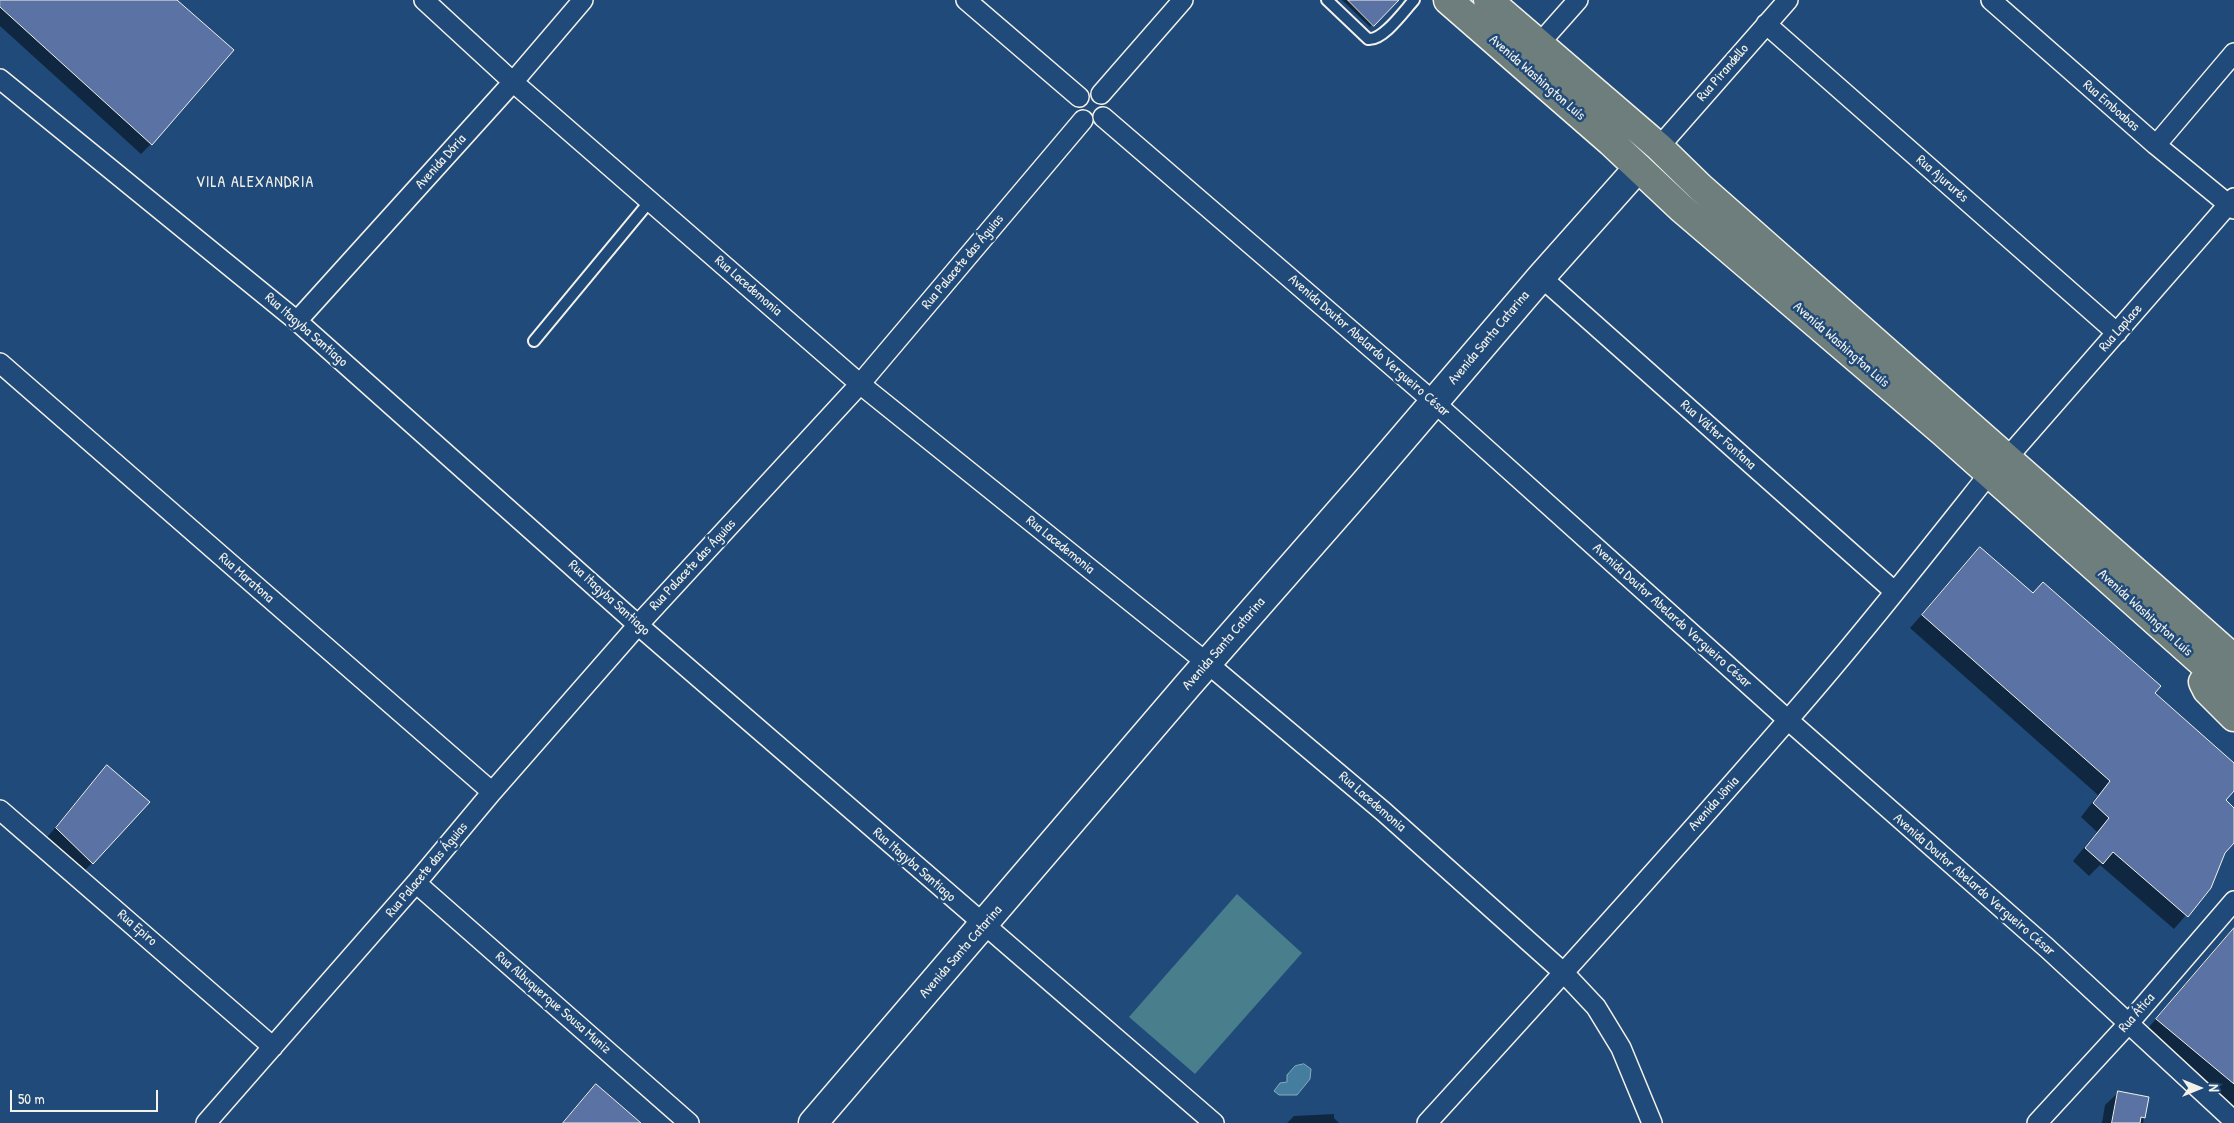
<!DOCTYPE html>
<html>
<head>
<meta charset="utf-8">
<style>
	body { margin:0 }
	#map { position:relative; width:2234px; height:1123px; overflow:hidden; background:#1f4a7a; font-family:"Patrick Hand",sans-serif }
	canvas { display:block }
	.north { position:absolute; left:2174px; top:1063px; width:50px; height:50px; -webkit-text-stroke:4px #1f4a7a; paint-order:stroke; rotate:90deg; font-size:14px; font-weight:700; line-height:20px; text-align:center; color:#f4f1e8 }
	.north::after { content:''; display:block; margin:auto; width:18px; height:22px; background:#f4f1e8; clip-path:polygon(50% 0,100% 100%,50% 72%,0 100%) }
	.scale { position:absolute; left:10px; top:1090px; width:148px; height:22px; box-sizing:border-box; border:2px solid #f4f1e8; border-top:0; padding-left:6px; font-size:15px; line-height:18px; white-space:nowrap; color:#f4f1e8; -webkit-text-stroke:4px #1f4a7a; paint-order:stroke }
</style>
</head>
<body>
<div id="map">
<canvas width="2234" height="1123"></canvas>
<div class="north">N</div>
<div class="scale">50 m</div>
</div>
<script>
const ctx = document.querySelector('canvas').getContext('2d');
ctx.lineJoin = 'round';
function paint(path, color) { ctx.fillStyle = color; ctx.fill(path, 'evenodd'); }
function trace(path, color, width, dash) { ctx.strokeStyle = color; ctx.lineWidth = width; ctx.lineCap = dash ? 'butt' : 'round'; ctx.setLineDash(dash || []); ctx.stroke(path); }
function label(font, color, halo, rows, align = 'center') {
  ctx.font = font + ' "Patrick Hand",sans-serif'; ctx.lineWidth = 5; ctx.setLineDash([]); ctx.textBaseline = 'middle'; ctx.strokeStyle = halo; ctx.fillStyle = color; for (const [text, x, y, turn = 0] of rows) {
    ctx.save(); ctx.translate(x, y); ctx.rotate((+turn || 0) * Math.PI / 180); ctx.textAlign = isNaN(turn) ? turn : align; if (halo) ctx.strokeText(text, 0, 0); ctx.fillText(text, 0, 0); ctx.restore();
  }
}
const green = new Path2D(`
	M1237,894L1302,953L1195,1074L1129,1017Z`);
const water = new Path2D(`
	M1304,1064L1311,1069L1310,1079L1297,1095H1279L1274,1091L1280,1083L1287,1082V1075L1295,1066Z`);
const shadow = new Path2D(`
	M5,0H175L151,144L141,154L0,26V5Z
	M1342,0H1384L1391,6L1370,27Z
	M1980,549L2153,694L2234,765V789L2224,800L2234,809V841L2224,852L2210,887L2174,929L2100,865L2089,876L2073,861L2097,832L2081,817L2098,795L1910,628Z
	M107,767L92,863L79,876L43,842Z
	M2234,927V1109L2144,1033Z
	M596,1085L640,1123H562Z
	M2119,1092L2147,1098L2143,1123H2102L2105,1105Z
	M1334,1114V1118L1339,1123H1287L1294,1116Z`);
const building = new Path2D(`
	M0,0H177L234,50L152,145L0,7Z
	M1348,0H1399L1374,26Z
	M1980,547L2033,593L2043,582L2161,686L2155,693L2234,763V791L2226,800L2234,808V843L2225,853L2211,888L2188,917L2113,852L2103,864L2085,848L2109,818L2093,803L2110,781L1922,615Z
	M107,765L150,802L93,864L56,828Z
	M2234,928V1084L2156,1019Z
	M596,1084L618,1103L641,1123H563Z
	M2118,1091L2149,1097L2145,1118L2141,1117L2140,1123H2112Z`);
const lane = new Path2D(`
	M1327,0L1368,39C1383,41 1404,11 1414,0
	M534,341L650,201`);
const street = new Path2D(`
	M424,0L513,82L860,384L1207,663L1384,812L1564,973L1596,1007L1621,1048L1652,1123
	M966,0L1079,97
	M1991,0L2156,145L2234,209
	M1766,24L2117,333
	M1539,44L1578,0
	M0,79L297,321L638,625L1214,1123
	M1101,94L1183,0
	M1103,117L1435,403L1788,720L2047,948L2234,1121
	M2156,145L2234,53
	M1659,147L1788,0
	M1541,277L1895,592
	M297,321L513,82L583,0
	M0,363L492,792
	M2008,457L2234,198
	M0,810L273,1047
	M416,883L689,1123
	M206,1123L416,883L492,792L638,625L860,384L1083,120
	M1427,1123C1548,990 1669,857 1787,721C1857,641 1923,557 1989,474
	M2037,1123L2128,1024L2234,901`);
const secondary = new Path2D(`
	M813,1123L1188,685L1364,484L1541,277L1638,168`);
const highway = new Path2D(`
	M1448,0L1611,142L1681,208L1943,432L2234,691
	M1488,0L1659,147L1700,187L2234,659
	M2203,682L2207,690L2234,717`);
const streetNames = [
	["Rua Pirandello",1723,73,-49],
	["Avenida Washington Luís",1537,78,41],
	["Rua Emboabas",2111,106,41],
	["Avenida Dória",441,162,-48],
	["Rua Ajururés",1942,179,41],
	["Rua Palacete das Águias",963,262,-50],
	["Rua Lacedemonia",748,286,41],
	["Rua Laplace",2121,328,-49],
	["Rua Itagyba Santiago",306,330,41],
	["Avenida Santa Catarina",1489,338,-50],
	["Avenida Washington Luís",1841,345,41],
	["Avenida Doutor Abelardo Vergueiro César",1369,346,41],
	["Rua Válter Fontana",1718,435,42],
	["Rua Lacedemonia",1060,545,39],
	["Rua Palacete das Águias",693,565,-47],
	["Rua Maratona",246,578,41],
	["Rua Itagyba Santiago",609,598,42],
	["Avenida Washington Luís",2145,613,42],
	["Avenida Doutor Abelardo Vergueiro César",1672,616,42],
	["Avenida Santa Catarina",1224,644,-49],
	["Rua Lacedemonia",1372,802,41],
	["Avenida Jônia",1714,804,-48],
	["Rua Itagyba Santiago",914,865,41],
	["Rua Palacete das Águias",427,870,-50],
	["Avenida Doutor Abelardo Vergueiro César",1974,885,41],
	["Rua Epiro",137,928,41],
	["Avenida Santa Catarina",961,952,-49],
	["Rua Albuquerque Sousa Muniz",553,1003,41],
	["Rua Ática",2137,1013,-49]
];
const quarterNames = [
	["VILA ALEXANDRIA",255,183]
];
paint(green, '#497e8c');
paint(water, '#447d9e');
trace(water, '#8aabbc', 1);
paint(shadow, '#0007');
paint(building, '#5a73a4');
trace(building, '#f4f1e8', 1);
trace(lane, '#f4f1e8', 14);
trace(street, '#f4f1e8', 22);
trace(secondary, '#f4f1e8', 31);
trace(highway, '#f4f1e8', 31);
trace(lane, '#1f4a7a', 10);
trace(street, '#1f4a7a', 19);
trace(secondary, '#1f4a7a', 28);
trace(highway, '#6d7e7c', 28);
label('14px', '#f4f1e8', '#1f4a7a', streetNames);
ctx.letterSpacing = '1px';
label('16px', '#f4f1e8', '#1f4a7a', quarterNames);
ctx.letterSpacing = '0px';
</script>
</body>
</html>
